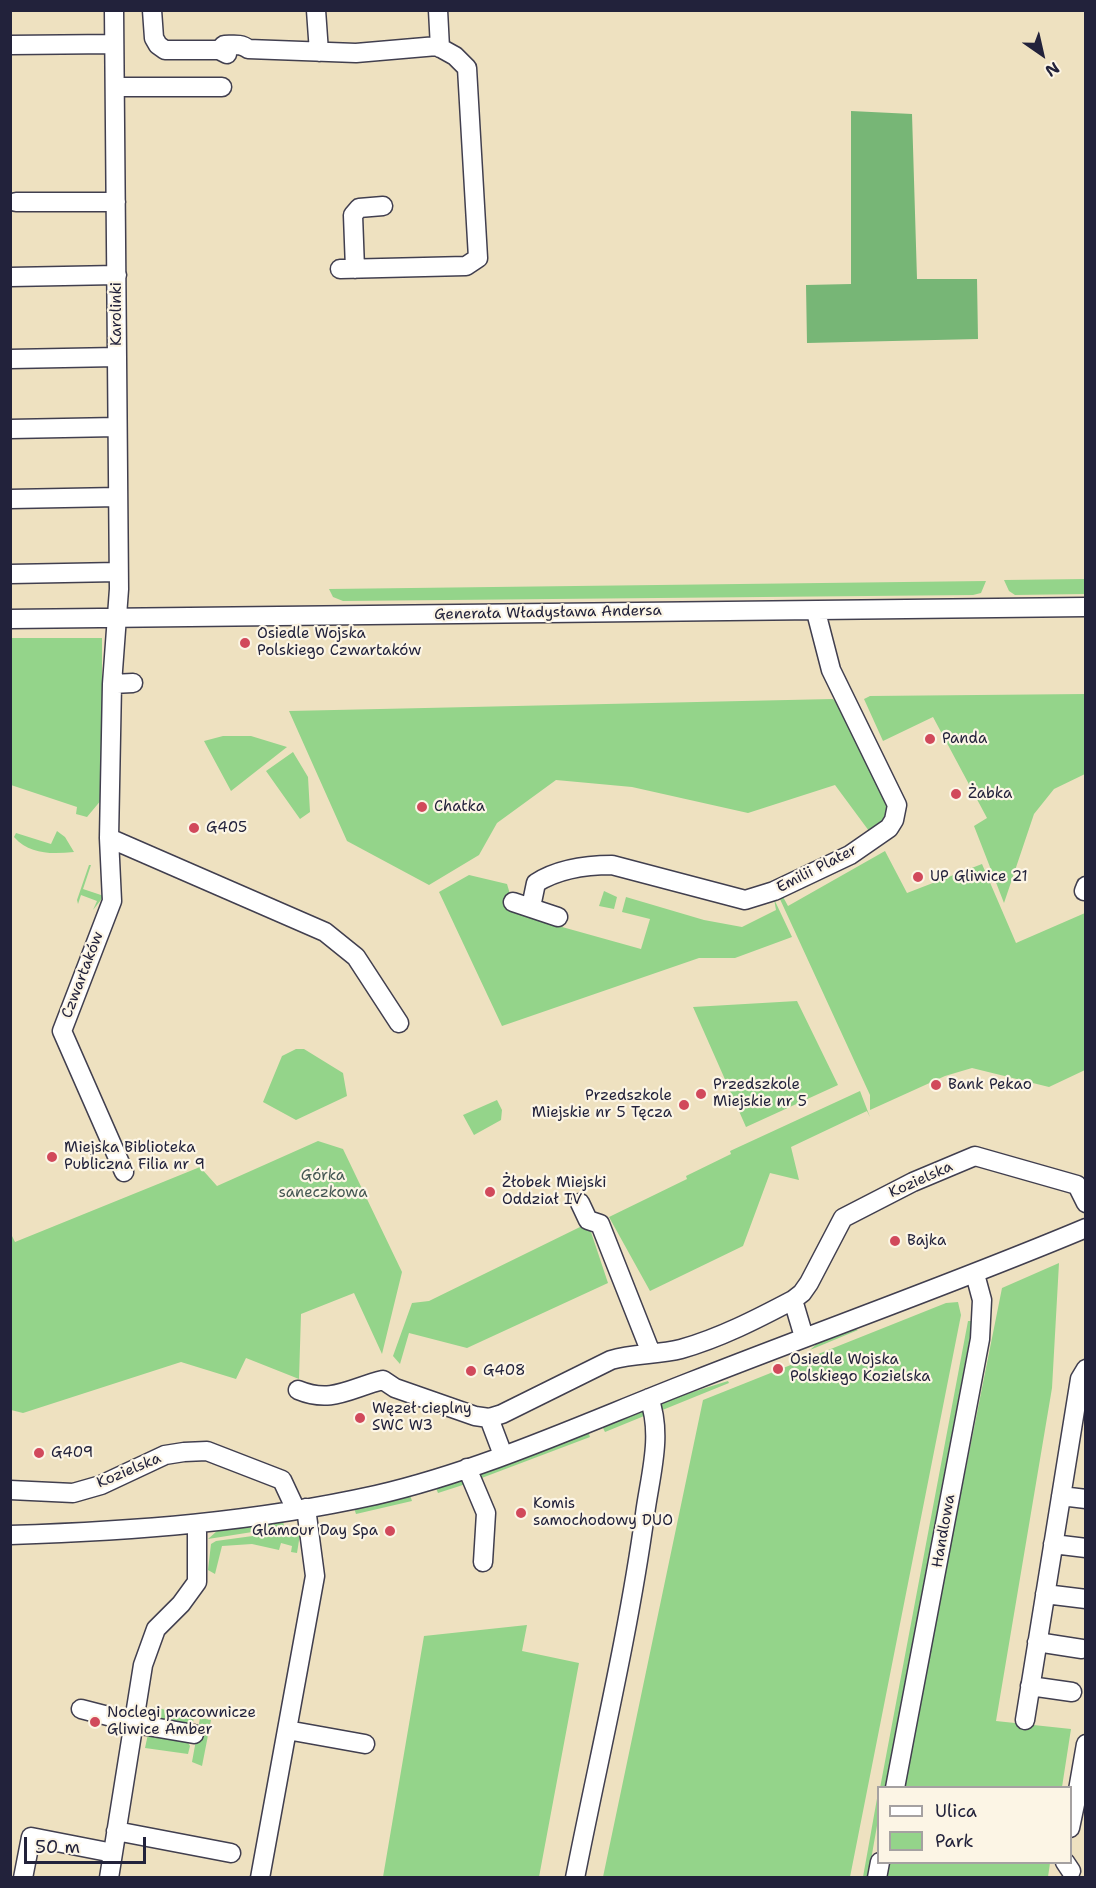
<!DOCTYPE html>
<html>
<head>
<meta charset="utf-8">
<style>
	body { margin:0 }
	#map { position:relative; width:1096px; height:1888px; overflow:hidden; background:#eee1c0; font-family:"Shantell Sans",sans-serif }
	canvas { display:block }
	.frame { position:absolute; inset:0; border:12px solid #22223b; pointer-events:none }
	.legend { position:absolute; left:877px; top:1786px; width:195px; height:78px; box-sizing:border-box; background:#fcf5e5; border:2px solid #a5a1a1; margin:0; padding:8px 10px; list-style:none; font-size:18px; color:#22223b }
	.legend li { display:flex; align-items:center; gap:12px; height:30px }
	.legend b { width:30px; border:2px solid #a5a1a1 }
	.north { position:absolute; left:1012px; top:24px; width:60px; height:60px; -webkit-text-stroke:4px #fcf5e5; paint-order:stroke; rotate:146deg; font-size:16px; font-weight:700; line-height:24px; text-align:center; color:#22223b }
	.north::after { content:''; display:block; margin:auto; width:21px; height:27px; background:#22223b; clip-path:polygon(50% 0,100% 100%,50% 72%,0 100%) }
	.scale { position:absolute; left:24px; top:1837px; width:122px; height:27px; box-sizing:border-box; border:3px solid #22223b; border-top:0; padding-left:8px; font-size:18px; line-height:21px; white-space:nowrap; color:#22223b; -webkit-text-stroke:4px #fcf5e5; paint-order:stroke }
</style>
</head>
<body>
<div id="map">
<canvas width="1096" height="1888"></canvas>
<div class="frame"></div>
<ul class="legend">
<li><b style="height:8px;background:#fff"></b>Ulica</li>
<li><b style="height:16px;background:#94d48a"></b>Park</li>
</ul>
<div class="north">N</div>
<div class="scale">50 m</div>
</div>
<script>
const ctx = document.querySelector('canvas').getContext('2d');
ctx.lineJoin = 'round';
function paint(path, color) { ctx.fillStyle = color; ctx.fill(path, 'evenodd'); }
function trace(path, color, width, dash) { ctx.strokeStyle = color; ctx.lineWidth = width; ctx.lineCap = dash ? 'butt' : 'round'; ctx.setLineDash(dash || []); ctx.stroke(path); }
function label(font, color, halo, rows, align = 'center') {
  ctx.font = font + ' "Shantell Sans",sans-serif'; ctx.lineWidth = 4.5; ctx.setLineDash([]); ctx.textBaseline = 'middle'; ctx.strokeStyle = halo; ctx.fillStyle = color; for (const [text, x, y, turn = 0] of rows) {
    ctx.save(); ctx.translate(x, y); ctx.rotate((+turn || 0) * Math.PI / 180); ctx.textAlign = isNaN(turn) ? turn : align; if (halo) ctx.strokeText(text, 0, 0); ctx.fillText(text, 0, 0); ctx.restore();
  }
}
const green = new Path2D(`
	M1085,579V594L1015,595L1009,591L1004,580Z
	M986,581L981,593L973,595L343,601L333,597L329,589Z
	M11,638H102V799L87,817L76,814L77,807L11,785Z
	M1085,694V774L1054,789L1034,814L1004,903L974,826L987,818L933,717L883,741L864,699L870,696Z
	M833,699L863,733L897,812L869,831L835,785L748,813L632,787L556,780L497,823L479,855L429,885L347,841L289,711Z
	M223,736H251L287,747L231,791L204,741Z
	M293,752L308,777L310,812L300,819L266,771Z
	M57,831L65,837L74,852C52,854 30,855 14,837L16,833L51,844Z
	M885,851L907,893L982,864L1016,943L1085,913V1070L1049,1087L972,1068L945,1076L870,1110V1095L779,897L782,895L788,906Z
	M89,865H91L83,889L104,896L93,910L97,901L81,895L78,904L77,900Z
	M469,875L507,884L515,911L555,925L641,949L650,919L622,912L626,897L704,920L742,927L776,910L774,899L792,937L735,958H699L502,1026L439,892Z
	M604,891L617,897L614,909L599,906Z
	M797,1001L838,1085L746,1127L693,1007Z
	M296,1049H304L343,1073L347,1096L296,1120L263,1102L282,1056Z
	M860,1091L870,1117L867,1111L791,1147L799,1180L770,1173L743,1246L650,1291L609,1217L687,1179L686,1176L731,1154L730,1151Z
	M497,1100L502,1110L501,1120L474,1135L463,1115Z
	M318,1141L343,1149L402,1272L382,1354L354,1293L301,1314L299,1379L246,1358L236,1379L181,1362L23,1413L11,1410V1234L15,1242L200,1167L217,1186Z
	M580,1227L591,1232L608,1283L467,1348L409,1333L400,1364L393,1356L412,1303L429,1301Z
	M1059,1263L1052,1388L996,1721L1071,1729L1062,1787L902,1788L1002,1288Z
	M958,1302L961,1315L850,1877H603L703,1400L946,1303Z
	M968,1321H973L885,1787L880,1788Z
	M852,1327L858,1330L810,1350L821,1340Z
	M728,1381L729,1383L660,1411L657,1403Z
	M646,1408L649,1414L605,1432L602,1426Z
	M588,1431L590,1437L479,1479L477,1474Z
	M467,1477L469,1483L438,1493L436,1488Z
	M410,1495L412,1501L356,1514L354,1508Z
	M283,1520L284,1527L208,1539L217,1531Z
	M282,1532L283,1537L300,1534L297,1553L291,1552L292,1546L281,1543L279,1550L252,1544L222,1546L215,1574L208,1570L211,1544L216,1541Z
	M527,1625L522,1651L579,1663L539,1877H383L424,1636Z
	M154,1707L194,1717L192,1728L152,1720Z
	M200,1718L211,1720L202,1766L192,1762Z
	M148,1734L186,1739L190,1746L188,1754L145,1748Z
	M878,1793V1820L868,1877H863Z
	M887,1863H1050L1048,1877L884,1878Z`);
const forest = new Path2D(`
	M851,111L912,114L917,279H977L978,339L807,343L806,285L851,284Z`);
const minor = new Path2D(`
	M114,10L119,589L112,684L109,838L112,901L62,1031L124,1172
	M152,10L154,38L158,45L165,50H219L227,54
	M316,10L319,52
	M438,10L440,48
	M10,45L114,44
	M219,50L224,45C233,45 241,43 248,49L356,53L437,46L455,56L467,68L478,258L466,266L340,269
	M115,87H222
	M16,202H116
	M355,269L353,215L359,208L383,206
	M10,277L117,275
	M10,359L117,357
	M10,429L117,427
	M10,499L118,497
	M10,574L118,572
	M10,619L1086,607
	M112,684L133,683
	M109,838L325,932L356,957L399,1023
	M1084,891L1086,886
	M513,902L558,917
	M531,907L536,883C558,869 587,865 612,865L745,900L774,891L850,855L889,828L894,820L897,805L831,670L816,612
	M580,1203L588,1220L600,1224L651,1353
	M793,1300L802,1293L809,1283L843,1218L913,1182L975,1156L1077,1185L1086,1203
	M298,1390C332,1404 350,1388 383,1380L395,1388L475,1416L489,1418L503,1455
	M489,1418L502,1414L611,1360C634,1353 658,1355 681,1349C720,1338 757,1319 793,1300L804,1337
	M467,1468L486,1513L483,1562
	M10,1490L73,1493L101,1485L165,1455L184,1452L207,1451L282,1480L296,1510
	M1061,1496L1086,1499
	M10,1535C135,1531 254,1522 376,1495C484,1470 587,1422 690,1382C822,1330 955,1283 1086,1228
	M1053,1544L1086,1548
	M1045,1594L1086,1599
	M1037,1642L1082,1649
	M1030,1686L1072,1692
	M81,1709L147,1726L194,1734
	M1025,1720L1080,1379L1086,1369
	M287,1730L365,1744
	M1086,1744L1078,1790L1086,1794
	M895,1788L980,1339L982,1300L975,1274
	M1070,1828L1078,1790
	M116,1831L231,1853
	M1065,1862L1071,1871
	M23,1878L31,1837L113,1853
	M109,1878L143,1665L156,1629L181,1604L197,1582V1525
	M260,1878L315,1576L306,1508
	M575,1878C599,1756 628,1637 645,1514C650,1476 663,1435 649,1398
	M877,1878L880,1862`);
const markers = [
	[245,643,6,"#d1495b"],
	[930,739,6,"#d1495b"],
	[956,794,6,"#d1495b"],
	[422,807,6,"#d1495b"],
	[194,828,6,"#d1495b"],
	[918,877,6,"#d1495b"],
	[936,1085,6,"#d1495b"],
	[701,1094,6,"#d1495b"],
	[684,1105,6,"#d1495b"],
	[52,1157,6,"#d1495b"],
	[490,1192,6,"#d1495b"],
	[895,1241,6,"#d1495b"],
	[778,1369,6,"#d1495b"],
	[471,1371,6,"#d1495b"],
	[360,1418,6,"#d1495b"],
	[39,1453,6,"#d1495b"],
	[521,1513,6,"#d1495b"],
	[390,1531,6,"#d1495b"],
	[95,1722,6,"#d1495b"]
];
const streetNames = [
	["Karolinki",117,314,-90],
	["Generała Władysława Andersa",548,613,-1],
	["Emilii Plater",817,869,-27],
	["Czwartaków",83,975,-69],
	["Kozielska",921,1180,-24],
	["Kozielska",129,1471,-23],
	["Handlowa",944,1531,-80]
];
const poiNames = [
	["Osiedle Wojska",257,634],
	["Polskiego Czwartaków",257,651],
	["Panda",942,739],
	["Żabka",968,794],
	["Chatka",434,807],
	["G405",206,828],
	["UP Gliwice 21",930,877],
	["Przedszkole",713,1085],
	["Miejskie nr 5",713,1102],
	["Bank Pekao",948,1085],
	["Przedszkole",672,1096,"right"],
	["Miejskie nr 5 Tęcza",672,1113,"right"],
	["Miejska Biblioteka",64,1148],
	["Publiczna Filia nr 9",64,1165],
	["Żłobek Miejski",502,1183],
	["Oddział IV",502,1200],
	["Bajka",907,1241],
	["Osiedle Wojska",790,1360],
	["Polskiego Kozielska",790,1377],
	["G408",483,1371],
	["Węzeł cieplny",372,1409],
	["SWC W3",372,1426],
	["G409",51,1453],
	["Komis",533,1504],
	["samochodowy DUO",533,1521],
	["Glamour Day Spa",378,1531,"right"],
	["Noclegi pracownicze",107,1713],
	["Gliwice Amber",107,1730]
];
const parkNames = [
	["Górka",323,1176],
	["saneczkowa",323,1193]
];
paint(green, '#94d48a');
paint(forest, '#77b676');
trace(minor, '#413f4f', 21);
trace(minor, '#fff', 18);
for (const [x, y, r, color] of markers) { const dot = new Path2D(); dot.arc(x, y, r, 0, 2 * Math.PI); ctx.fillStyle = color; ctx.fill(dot); trace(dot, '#fcf5e5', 2); }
label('15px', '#22223b', '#fcf5e5', streetNames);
label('15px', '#22223b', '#fcf5e5', poiNames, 'left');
label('15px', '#445753', '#fcf5e5', parkNames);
</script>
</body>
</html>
